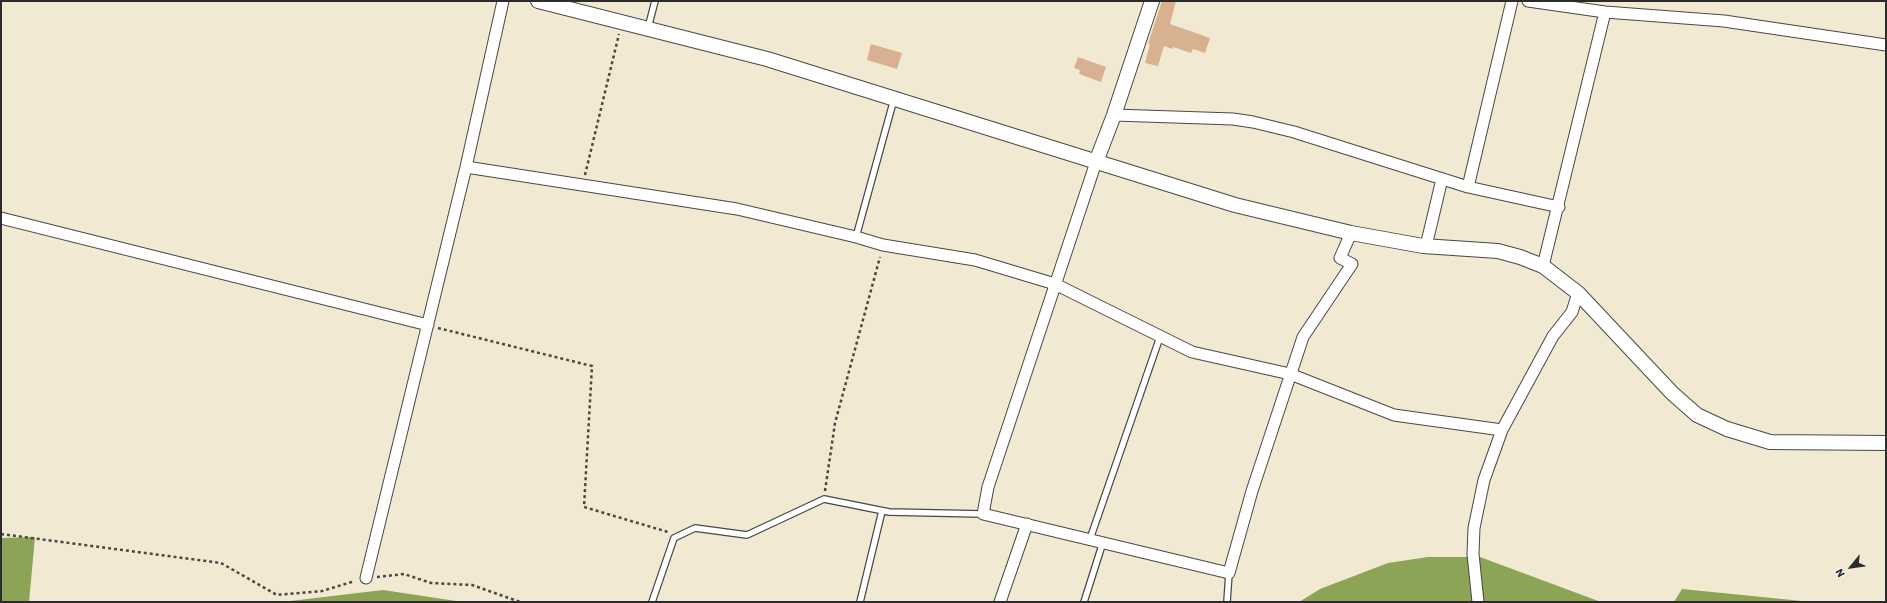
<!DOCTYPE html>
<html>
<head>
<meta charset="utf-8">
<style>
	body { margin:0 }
	#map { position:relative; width:1887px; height:603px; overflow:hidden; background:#f2e9d3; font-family:Itim,sans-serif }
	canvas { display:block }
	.frame { position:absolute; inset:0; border:2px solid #2b2b2b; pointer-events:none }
	.north { position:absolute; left:1831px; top:547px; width:40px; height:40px; -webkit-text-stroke:3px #f7f3e8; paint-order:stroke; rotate:241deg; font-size:11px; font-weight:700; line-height:16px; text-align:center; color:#2b2b2b }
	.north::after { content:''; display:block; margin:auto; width:14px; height:18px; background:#2b2b2b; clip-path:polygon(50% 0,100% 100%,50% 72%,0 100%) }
</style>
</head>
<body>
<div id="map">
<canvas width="1887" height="603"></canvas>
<div class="frame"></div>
<div class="north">N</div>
</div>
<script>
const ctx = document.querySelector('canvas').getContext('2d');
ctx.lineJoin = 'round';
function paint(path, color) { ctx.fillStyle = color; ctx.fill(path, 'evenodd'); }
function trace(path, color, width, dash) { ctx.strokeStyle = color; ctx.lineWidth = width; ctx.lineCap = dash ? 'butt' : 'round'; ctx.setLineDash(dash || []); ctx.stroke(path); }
const forest = new Path2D(`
	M35,537L29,602H1V538Z
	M1428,557H1480L1601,602H1299L1320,589L1388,563Z
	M1682,589L1812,602H1674Z
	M383,590L463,602H282Z`);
const building = new Path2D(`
	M1162,1H1176L1170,24L1210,38L1205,53L1193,49L1191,53L1173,47L1172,49L1164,46L1158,66L1145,63L1150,44H1148Z
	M871,44L902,53L897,69L867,60Z
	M1078,57L1106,67L1101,82L1079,74L1080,70L1074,68Z`);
const path = new Path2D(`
	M585,175L619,34
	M438,328L592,366L584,507L668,532
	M825,491L835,423L880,257
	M1,534L221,563L277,595L322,591L355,581
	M377,577L404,574L431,583L472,585L520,602`);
const service = new Path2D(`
	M648,28L655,1
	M856,237L894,99
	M1090,539L1160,337
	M652,602L674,538L695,528L747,535L824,499L889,512L983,514
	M860,602L882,511
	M1084,602L1103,542
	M1227,602L1229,573`);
const minor = new Path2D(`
	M1528,1L1605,12L1724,21L1886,45
	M1114,115L1233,119L1253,122L1294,132L1468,187L1559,207
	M1096,162L988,487L983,514L1229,573L1252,491L1303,337L1352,264L1340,258L1351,233
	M466,167L737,209L856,237L883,245L975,260L1055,284L1192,352L1290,374L1394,415L1502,430
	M1468,187L1512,1
	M1,218L428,325
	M1426,246L1442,179
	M1543,266L1605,12
	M366,578L466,167L503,1
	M1000,602L1027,524
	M1478,602L1473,554L1474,528L1484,480L1502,430L1553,336L1572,312L1578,293`);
const tertiary = new Path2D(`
	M538,1L767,59L1235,205L1351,233L1423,246L1498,251L1520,257L1543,266L1578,293L1672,393L1697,415L1727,429L1770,442L1886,443
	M1096,162L1114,115L1152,1`);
paint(forest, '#8ca456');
paint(building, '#d8b290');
trace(service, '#494844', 8);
trace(minor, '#494844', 13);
trace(tertiary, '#494844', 16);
trace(path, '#494844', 2.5, [3, 3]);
trace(service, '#fff', 5.5);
trace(minor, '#fff', 11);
trace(tertiary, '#fff', 14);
</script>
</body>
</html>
